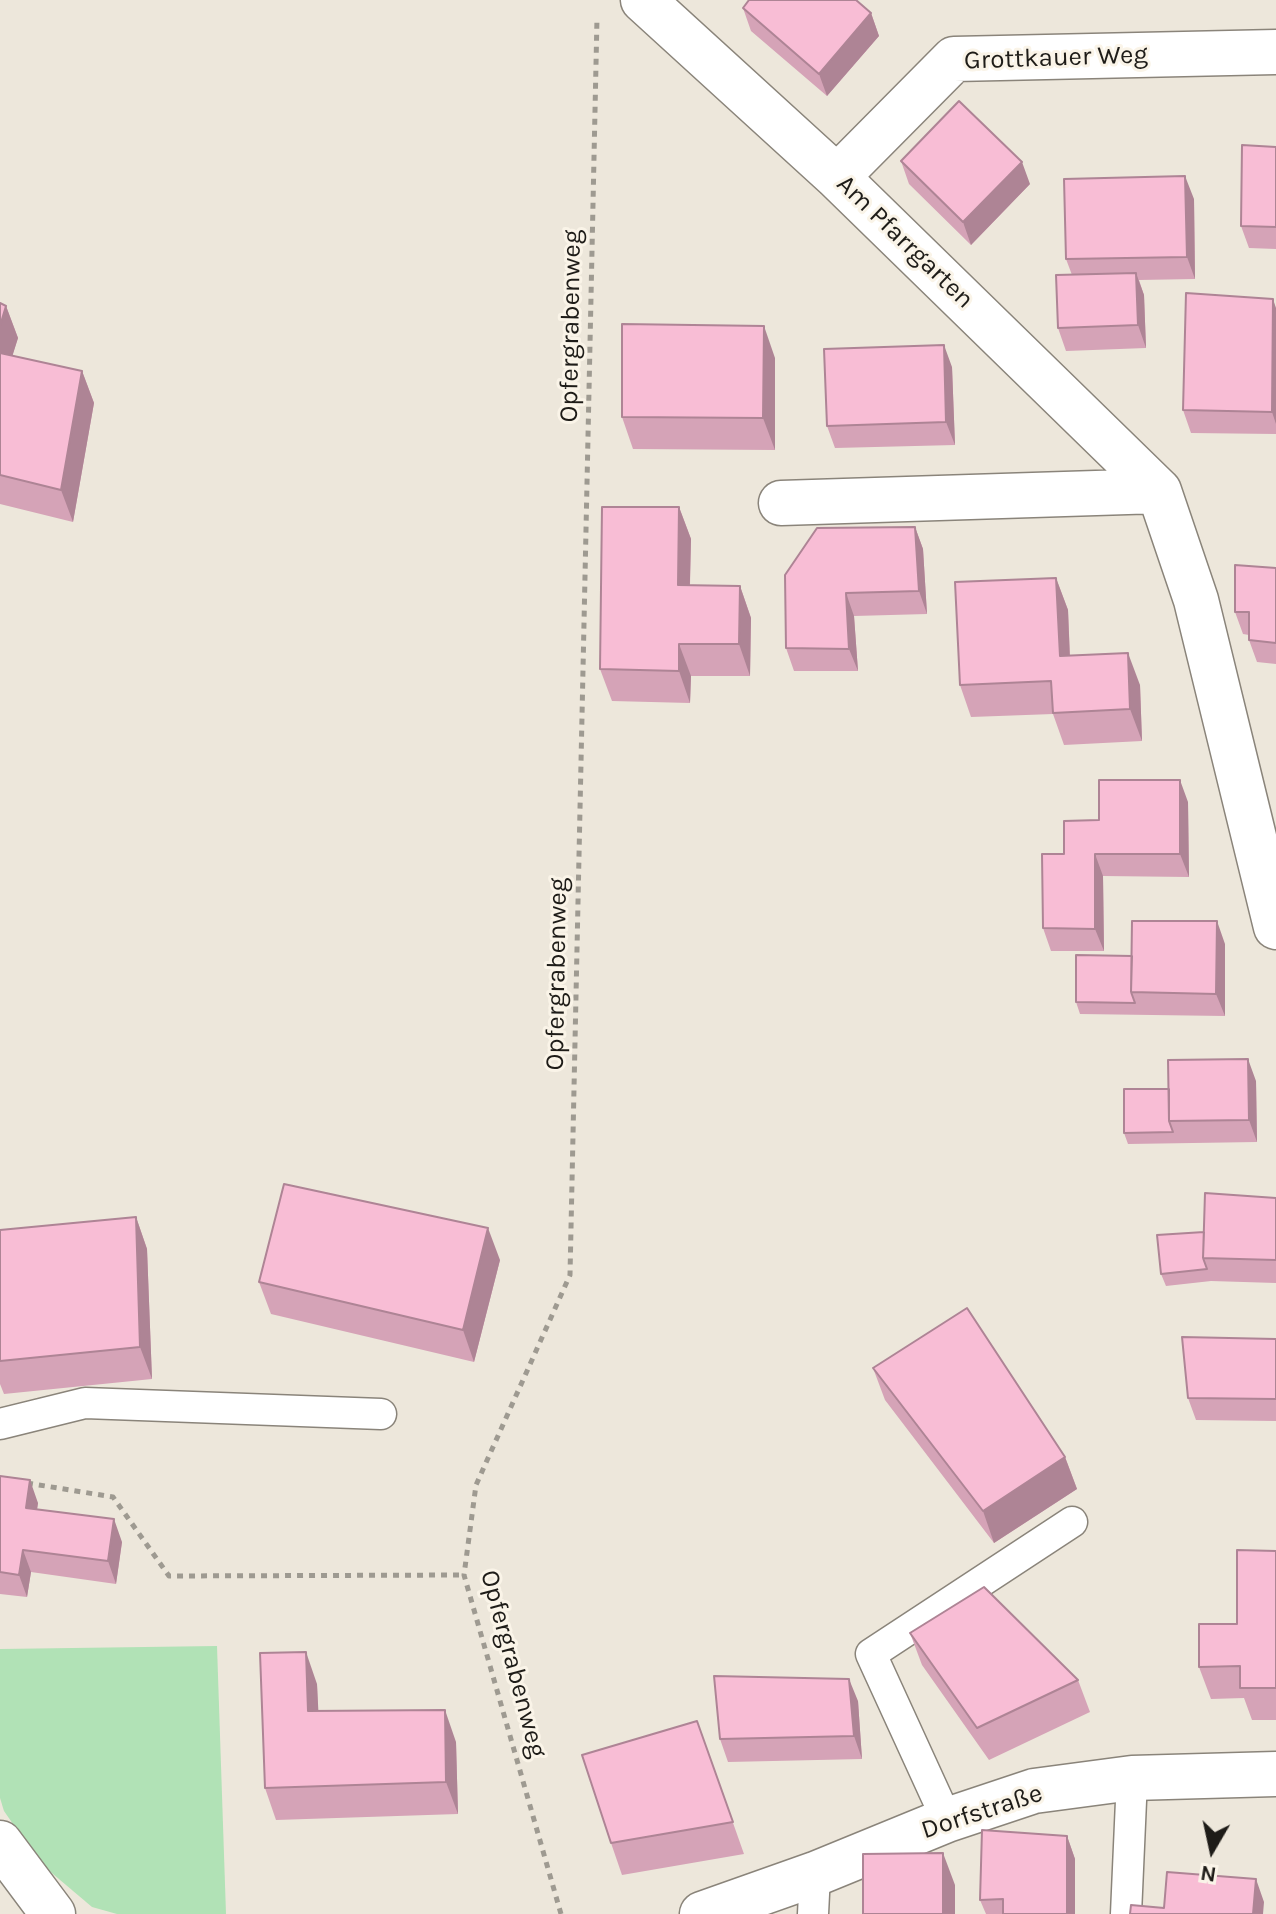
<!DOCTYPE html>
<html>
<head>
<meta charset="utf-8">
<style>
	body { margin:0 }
	#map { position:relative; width:1276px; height:1914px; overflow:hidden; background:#ede7db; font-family:Karla,sans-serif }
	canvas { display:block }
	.north { position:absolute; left:1172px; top:1810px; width:80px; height:80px; -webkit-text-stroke:6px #faf4e8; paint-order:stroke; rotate:189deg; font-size:22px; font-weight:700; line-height:32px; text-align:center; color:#1e1c18 }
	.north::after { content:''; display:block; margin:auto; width:28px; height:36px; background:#1e1c18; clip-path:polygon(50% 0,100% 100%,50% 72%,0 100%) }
</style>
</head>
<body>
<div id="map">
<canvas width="1276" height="1914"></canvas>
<div class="north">N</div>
</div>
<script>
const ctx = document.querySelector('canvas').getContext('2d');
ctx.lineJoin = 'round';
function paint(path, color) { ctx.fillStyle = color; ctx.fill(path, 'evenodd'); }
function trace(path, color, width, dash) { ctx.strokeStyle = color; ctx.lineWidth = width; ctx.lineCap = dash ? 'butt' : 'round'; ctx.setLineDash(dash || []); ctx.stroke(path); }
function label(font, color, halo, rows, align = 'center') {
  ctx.font = font + ' Karla,sans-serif'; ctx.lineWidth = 6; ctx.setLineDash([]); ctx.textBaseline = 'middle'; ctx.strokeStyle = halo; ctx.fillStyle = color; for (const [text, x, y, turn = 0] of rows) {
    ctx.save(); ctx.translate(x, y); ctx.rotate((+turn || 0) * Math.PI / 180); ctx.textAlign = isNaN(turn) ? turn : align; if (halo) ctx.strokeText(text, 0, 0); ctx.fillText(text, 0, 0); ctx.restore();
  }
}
const green = new Path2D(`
	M217,1646L226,1914H117L92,1907L40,1863L4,1811L0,1798V1649Z`);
const path = new Path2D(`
	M27,1483L113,1497L169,1576L464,1575
	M561,1914L464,1575L476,1485L570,1275L597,18`);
const lane = new Path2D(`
	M0,1424L85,1403L381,1414
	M947,1820L871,1654L1072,1522
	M813,1914L815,1874
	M1126,1914L1132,1778`);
const street = new Path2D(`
	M643,0L837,177L1159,491L1196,600L1276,927
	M837,177L954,59L1276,52
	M781,503L1159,491
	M0,1843L53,1914
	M702,1914L815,1874L947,1820L1034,1791L1132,1778L1276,1774`);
const wall = new Path2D(`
	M743,8L871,13L879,36L827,96L751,31Z
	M1276,147V249L1249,248L1241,226Z
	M901,161L1030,184L971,245L909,184Z
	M1194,199L1195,279L1139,280L1144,295L1146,348L1066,351L1058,328L1072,275L1066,259Z
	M0,303L6,306L18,338L12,356L82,371L94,403L73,522L0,504Z
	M1276,308V434L1191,433L1183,410Z
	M775,358V450L633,449L622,417Z
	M952,367L955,445L835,448L827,426Z
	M679,507L691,539L690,585L740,586L751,618L750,676H691L690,703L612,701L600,669Z
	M915,527L923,549L927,614L854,616L858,671H794L786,648Z
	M1276,568V664L1257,662L1249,640V635L1243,634L1235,612Z
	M1056,578L1068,610L1070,656L1140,685L1142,741L1064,745L1053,714L971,717L960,685Z
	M1188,802L1189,877L1103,876L1104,951H1051L1043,928L1064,854L1099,820Z
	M1225,944V1016L1080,1014L1076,1002L1132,956Z
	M1256,1081L1257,1142L1128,1144L1124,1133L1169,1089Z
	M1276,1198V1283L1211,1281L1166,1286L1161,1274Z
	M136,1217L147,1249L152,1379L4,1394L0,1384V1230Z
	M500,1260L474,1362L271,1314L259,1282Z
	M1276,1339V1421L1196,1420L1188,1398Z
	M873,1368L1065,1457L1077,1489L994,1543L885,1400Z
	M0,1476L38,1503L37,1509L122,1542L116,1584L31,1572L27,1597L0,1594Z
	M1276,1551V1720H1252L1244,1698L1211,1699L1199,1667L1237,1624Z
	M910,1633L1078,1680L1090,1712L989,1760L922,1665Z
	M317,1684L318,1711L456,1742L458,1814L276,1820L265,1788Z
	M858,1701L862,1759L728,1762L720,1739Z
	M697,1721L744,1854L622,1875L611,1843Z
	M1067,1836L1075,1859V1914H986L980,1900Z`);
const shadedWall = new Path2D(`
	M871,13L879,36L827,96L819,74Z
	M1022,162L1030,184L971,245L963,222Z
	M1185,176L1194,199L1195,279L1187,257Z
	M1136,273L1144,295L1146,348L1138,325Z
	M1273,299L1276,308V424L1272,412Z
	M6,306L18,338L4,383L0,373V326Z
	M764,326L775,358V450L763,418Z
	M944,345L952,367L955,445L946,422Z
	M82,371L94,403L73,522L61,490Z
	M679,507L691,539L689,617L678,585Z
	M915,527L923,549L927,614L919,591Z
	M1056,578L1068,610L1071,688L1060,656Z
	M740,586L751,618L750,676L739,644Z
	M846,593L854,616L858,671L849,649Z
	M679,644L691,676L690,703L679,671Z
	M1128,653L1140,685L1142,741L1130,709Z
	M1180,780L1188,802L1189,877L1180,854Z
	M1095,854L1103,876L1104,951L1095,929Z
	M1217,921L1225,944V1016L1216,994Z
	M1248,1059L1256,1081L1257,1142L1249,1120Z
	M136,1217L147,1249L152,1379L140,1347Z
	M488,1228L500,1260L474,1362L463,1330Z
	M1065,1457L1077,1489L994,1543L983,1511Z
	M30,1480L38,1503L34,1530L26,1508Z
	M114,1519L122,1542L116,1584L108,1561Z
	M23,1550L31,1572L27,1597L19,1575Z
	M306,1652L317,1684L320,1743L308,1711Z
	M849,1679L858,1701L862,1759L854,1736Z
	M445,1710L456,1742L458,1814L446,1782Z
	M1067,1836L1075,1859V1914H1067Z
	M943,1853L955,1885V1914H943Z
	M1256,1879L1264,1902L1263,1914H1253Z`);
const building = new Path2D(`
	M749,0H856L871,13L819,74L743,8Z
	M959,101L1022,162L963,222L901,161Z
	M1242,145L1276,147V227L1241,226Z
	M1185,176L1187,257L1066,259L1064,179Z
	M1136,273L1138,325L1058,328L1056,275Z
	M1186,293L1273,299L1272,412L1183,410Z
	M0,303L6,306L0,326Z
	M622,324L764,326L763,418L622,417Z
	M944,345L946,422L827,426L824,349Z
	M0,353L82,371L61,490L0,475Z
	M602,507H679L678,585L740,586L739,644H679V671L600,669Z
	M915,527L919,591L846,593L849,649L786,648L785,575L817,528Z
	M1235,565L1276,568V643L1249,640V612H1235Z
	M1056,578L1060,656L1128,653L1130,709L1053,713L1051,681L960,685L955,582Z
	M1099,780H1180V854H1095V929L1043,928L1042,854H1064V821L1099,820Z
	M1132,921H1217L1216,994L1131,992Z
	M1076,955L1132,956L1131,992L1135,1003L1076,1002Z
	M1248,1059L1249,1120L1169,1121L1168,1060Z
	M1124,1089H1169V1121L1173,1132L1124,1133Z
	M284,1184L488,1228L463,1330L259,1282Z
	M1205,1193L1276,1198V1260L1203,1258Z
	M136,1217L140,1347L0,1361V1230Z
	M1204,1232L1203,1258L1207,1269L1161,1274L1157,1235Z
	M967,1308L1065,1457L983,1511L873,1368Z
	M1182,1337L1276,1339V1399L1188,1398Z
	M0,1476L30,1480L26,1508L114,1519L108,1561L23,1550L19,1575L0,1572Z
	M1237,1550L1276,1551V1688H1240V1666L1199,1667V1624H1237Z
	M984,1587L1078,1680L977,1728L910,1633Z
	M306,1652L308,1711L445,1710L446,1782L265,1788L260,1653Z
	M714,1676L849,1679L854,1736L720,1739Z
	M697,1721L733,1822L611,1843L582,1755Z
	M982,1830L1067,1836V1914H1003V1899L980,1900Z
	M943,1853V1914H863V1854Z
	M1167,1872L1256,1879L1253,1914H1130L1131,1905L1164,1908Z`);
const streetNames = [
	["Grottkauer Weg",1056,58,-2],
	["Am Pfarrgarten",905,242,44],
	["Opfergrabenweg",571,326,-89],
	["Opfergrabenweg",557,974,-89],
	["Opfergrabenweg",513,1664,75],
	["Dorfstraße",982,1812,-18]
];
paint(green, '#b1e2b6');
trace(lane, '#8a847a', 33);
trace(street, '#8a847a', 47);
trace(path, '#9e9a91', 5, [6, 6]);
trace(lane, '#fff', 30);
trace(street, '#fff', 44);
paint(wall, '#d5a3b7');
paint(shadedWall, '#ae8495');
paint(building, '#f8bdd5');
trace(building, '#ae8495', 2);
label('26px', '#1e1c18', '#faf4e8', streetNames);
</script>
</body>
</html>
